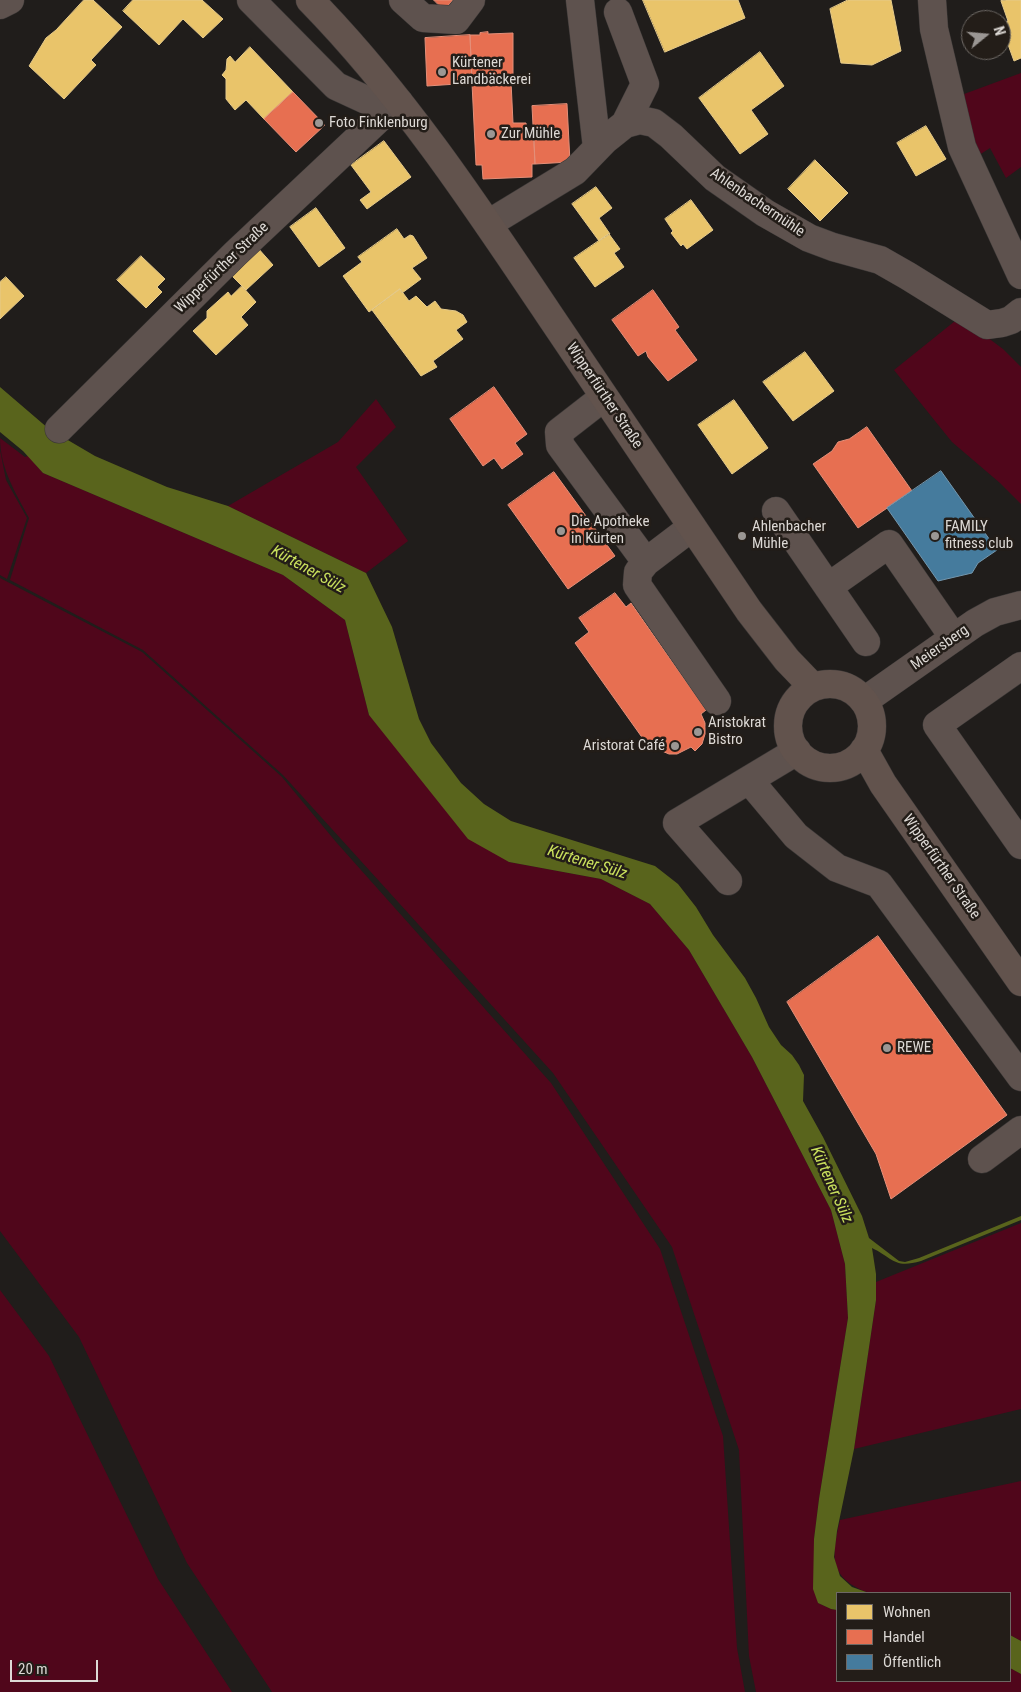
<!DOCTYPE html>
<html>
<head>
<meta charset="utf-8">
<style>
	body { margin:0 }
	#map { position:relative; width:1021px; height:1692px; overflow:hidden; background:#201d1b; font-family:"Roboto Condensed",sans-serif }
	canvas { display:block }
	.legend { position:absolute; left:836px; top:1592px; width:175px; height:90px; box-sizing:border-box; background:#231d18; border:1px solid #6d6864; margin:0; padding:6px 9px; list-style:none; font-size:15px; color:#ddd9d5 }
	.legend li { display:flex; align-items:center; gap:10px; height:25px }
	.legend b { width:25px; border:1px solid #6d6864 }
	.north { position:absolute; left:961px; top:10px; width:50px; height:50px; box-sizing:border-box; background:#231d18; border:1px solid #6d6864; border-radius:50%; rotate:73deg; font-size:14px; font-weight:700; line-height:20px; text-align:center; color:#ddd9d5 }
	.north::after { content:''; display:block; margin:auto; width:18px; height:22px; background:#9b9794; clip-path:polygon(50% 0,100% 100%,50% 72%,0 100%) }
	.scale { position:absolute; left:10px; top:1660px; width:88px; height:22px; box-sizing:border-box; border:2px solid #ddd9d5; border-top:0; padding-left:6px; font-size:15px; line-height:18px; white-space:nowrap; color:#ddd9d5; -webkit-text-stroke:4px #231d18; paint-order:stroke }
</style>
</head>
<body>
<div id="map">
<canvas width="1021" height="1692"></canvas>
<ul class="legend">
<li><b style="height:14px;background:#e9c46a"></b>Wohnen</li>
<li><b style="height:14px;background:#e76f51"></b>Handel</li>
<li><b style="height:14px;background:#457b9d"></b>Öffentlich</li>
</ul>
<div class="north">N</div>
<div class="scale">20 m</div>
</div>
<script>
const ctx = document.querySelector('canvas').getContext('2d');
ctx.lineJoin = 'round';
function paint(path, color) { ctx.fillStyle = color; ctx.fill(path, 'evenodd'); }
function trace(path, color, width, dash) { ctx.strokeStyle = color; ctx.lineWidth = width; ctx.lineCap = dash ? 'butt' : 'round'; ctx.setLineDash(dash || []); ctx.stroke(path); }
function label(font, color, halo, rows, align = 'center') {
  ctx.font = font + ' "Roboto Condensed",sans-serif'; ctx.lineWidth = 5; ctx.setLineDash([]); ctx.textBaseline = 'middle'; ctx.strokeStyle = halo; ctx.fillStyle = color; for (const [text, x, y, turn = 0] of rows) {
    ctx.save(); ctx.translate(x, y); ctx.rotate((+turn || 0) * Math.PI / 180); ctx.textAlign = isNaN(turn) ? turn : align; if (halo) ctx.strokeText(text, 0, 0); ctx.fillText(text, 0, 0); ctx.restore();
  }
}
const green = new Path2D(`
	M1021,73V167L1006,178L990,148L973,159L956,97Z
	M960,317L1003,349L1021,367V504L1000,483L952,442L894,370Z
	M376,399L396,427L356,467L408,541L366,573L228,506L338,442Z
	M0,438L25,457L28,456L43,473L283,575L345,620L369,715L509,862L601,879L650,904L689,950L752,1057L831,1210L845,1264L848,1318L819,1499L814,1539L818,1603L831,1609L837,1610V1681H1010V1668L1021,1674V1692H756L749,1656L739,1450L672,1247L553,1073L283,775L143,650L10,580L29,518C15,492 0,468 0,438Z
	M0,450L6,480L27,518L7,579L0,575Z
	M0,578L142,652L282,777L336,842L551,1083L660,1249L723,1436L737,1648L745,1692H272L187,1563L79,1337L0,1231Z
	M1021,1223V1409L854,1449L876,1300V1282Z
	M0,1290L49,1356L158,1579L232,1692H0Z
	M1021,1481V1641L1010,1635V1593H869C829,1578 831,1558 840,1520Z`);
const water = new Path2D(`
	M0,387L49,429L95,456L167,487L228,506L366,573L392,627L419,719L431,743L461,783L484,804L511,821L655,866L678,884L696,907L713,935L745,978L756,998L769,1027L781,1045L792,1055L799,1065L804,1075L803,1101L823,1137L862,1216L869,1238L899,1261L905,1262L919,1258L1021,1216V1220L921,1261C894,1269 893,1258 872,1248L876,1274V1300L854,1449L837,1531L834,1557L840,1576L852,1587L869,1593H837V1610L831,1609L818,1603L813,1589L814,1539L819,1499L848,1318L845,1264L831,1210L752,1057L689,950L650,904L601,879L509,862L468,839L369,715L345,620L283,575L43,473L23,451L0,432Z
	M1010,1635L1021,1641V1674L1010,1668Z`);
const homes = new Path2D(`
	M84,0H93L122,27L91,60L96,65L64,99L29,66L46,38L56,30Z
	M133,0H202L223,19L203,38L183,19L159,45L123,11Z
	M643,0H738L745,18L665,52Z
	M848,0H891L901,51L872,65L841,63L830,9Z
	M1006,0H1021V58L1014,61L1001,25V24L1008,21L1001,1Z
	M250,47L293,92L264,119L246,100L235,110L226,99V79L222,75L226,70L227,59L230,56L235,62Z
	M760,52L784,86L751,110L768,134L740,154L699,98Z
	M926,126L946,159L916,176L897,143Z
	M384,141L411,177L367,209L360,200L371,192L351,165Z
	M815,160L848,193L820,221L788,189Z
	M596,187L612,208L599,218L610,234L599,241L572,204Z
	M691,200L713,230L687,249L683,244L681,246L671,233L673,231L665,219Z
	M316,208L345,248L319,267L290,227Z
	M397,229L404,239L410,235L413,236L427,258L412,268L421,279L402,293L400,289L369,312L343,276L362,262L358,257Z
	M609,234L620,249L614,253L624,267L595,287L574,258Z
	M257,247L273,265L246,290L229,273Z
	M141,256L165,279L157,287L162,292L146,308L117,280Z
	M6,277L24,296L0,319V282Z
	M242,286L256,302L241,317L248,325L216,355L193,331L207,318V311L228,292L231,296Z
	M400,289L409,301L416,296L427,307L435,301L441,309L456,311L463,315L467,322L456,330L463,339L433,361L437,367L421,376L372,310Z
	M805,352L834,391L793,421L763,382Z
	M734,400L768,448L732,474L698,425Z`);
const shops = new Path2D(`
	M434,0H453L444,10Z
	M488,32V34L513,33V81L472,83L470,35H480V33Z
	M470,35L472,83L427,86L425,38Z
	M511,81L513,123H526L528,139H534L535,164H532V177L483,179L482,165H476L472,83Z
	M293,92L325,125L296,152L264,119Z
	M567,104L570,162L535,164L532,106Z
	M653,290L679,327L675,330L697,360L668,381L648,357L646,351L638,356L612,320Z
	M494,387L527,434L515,443L523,454L502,469L494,458L483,466L450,419Z
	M867,427L912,491L858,528L813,464L832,451L838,442L849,439Z
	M554,472L615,556L568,589L508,505Z
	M615,593L626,607L631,603L706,710L701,714L705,723V734L702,744L695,751L691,747L677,754H669L662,751L657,745L651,750L575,643L589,632L579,618Z
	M878,936L1007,1115L891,1199L876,1154L787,1002Z`);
const public = new Path2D(`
	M941,471L997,550L978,563L972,573L938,581L887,508Z`);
const minor = new Path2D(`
	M251,0L336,86L388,110
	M403,0L423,18L456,20L471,0
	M580,0L597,148
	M932,0L934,29L962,147L1021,275
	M0,5L10,0
	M618,12L645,84L625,124
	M488,224L575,171L605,140L625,124L640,120L654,123L671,136L715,178L765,213L809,238L833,247L880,260L908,276L987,325L1002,323L1011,320L1021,312
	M604,397L559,432L560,445L646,562
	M59,429L235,254L388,110L399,102
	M776,511L866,642
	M692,527L646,562L638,572L637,585L717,701
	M828,587L889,544L954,638
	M1021,666L937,725L1021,845
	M864,701L975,623L995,612L1021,605
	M749,780L796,836L837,868L879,884L1021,1077
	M728,881L677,823L797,751
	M982,1159L1021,1130`);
const major = new Path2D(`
	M310,0C402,94 475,204 548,313C615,412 682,512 749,611L787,660L813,687
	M788 726a42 42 0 1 1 84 0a42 42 0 1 1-84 0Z
	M864,750L883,784L1021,982`);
const markers = [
	[442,72,5,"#9b9794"],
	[319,123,5,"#9b9794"],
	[491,134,5,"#9b9794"],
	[561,531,5,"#9b9794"],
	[742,536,5,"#9b9794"],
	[935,536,5,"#9b9794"],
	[698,732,5,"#9b9794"],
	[675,746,5,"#9b9794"],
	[887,1048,5,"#9b9794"]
];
const poiNames = [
	["Kürtener",452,63],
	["Landbäckerei",452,80],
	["Foto Finklenburg",329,123],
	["Zur Mühle",501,134],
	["Die Apotheke",571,522],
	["in Kürten",571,539],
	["Ahlenbacher",752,527],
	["Mühle",752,544],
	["FAMILY",945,527],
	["fitness club",945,544],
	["Aristokrat",708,723],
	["Bistro",708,740],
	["Aristorat Café",665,746,"right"],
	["REWE",897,1048]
];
const streetNames = [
	["Ahlenbachermühle",757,203,34],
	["Wipperfürther Straße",222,268,-44],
	["Wipperfürther Straße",604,396,56],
	["Meiersberg",940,648,-35],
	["Wipperfürther Straße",941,867,55]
];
const waterNames = [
	["Kürtener Sülz",308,570,29],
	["Kürtener Sülz",587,863,17],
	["Kürtener Sülz",831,1185,66]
];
paint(green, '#50061b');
paint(water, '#59641c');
paint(homes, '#e9c46a');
trace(homes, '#e5ca8a', 1);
paint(shops, '#e76f51');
trace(shops, '#e48f79', 1);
paint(public, '#457b9d');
trace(public, '#7397ae', 1);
trace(minor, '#3a3736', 29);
trace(major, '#3a3736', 29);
trace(minor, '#5e524e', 28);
trace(major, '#62534d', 28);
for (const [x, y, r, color] of markers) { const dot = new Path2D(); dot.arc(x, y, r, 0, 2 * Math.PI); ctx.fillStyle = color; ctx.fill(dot); trace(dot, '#231d18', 2); }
label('15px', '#ddd9d5', '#231d18', poiNames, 'left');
label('15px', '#ddd9d5', '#231d18', streetNames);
label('italic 16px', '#cae15d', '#231d18', waterNames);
</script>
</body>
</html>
